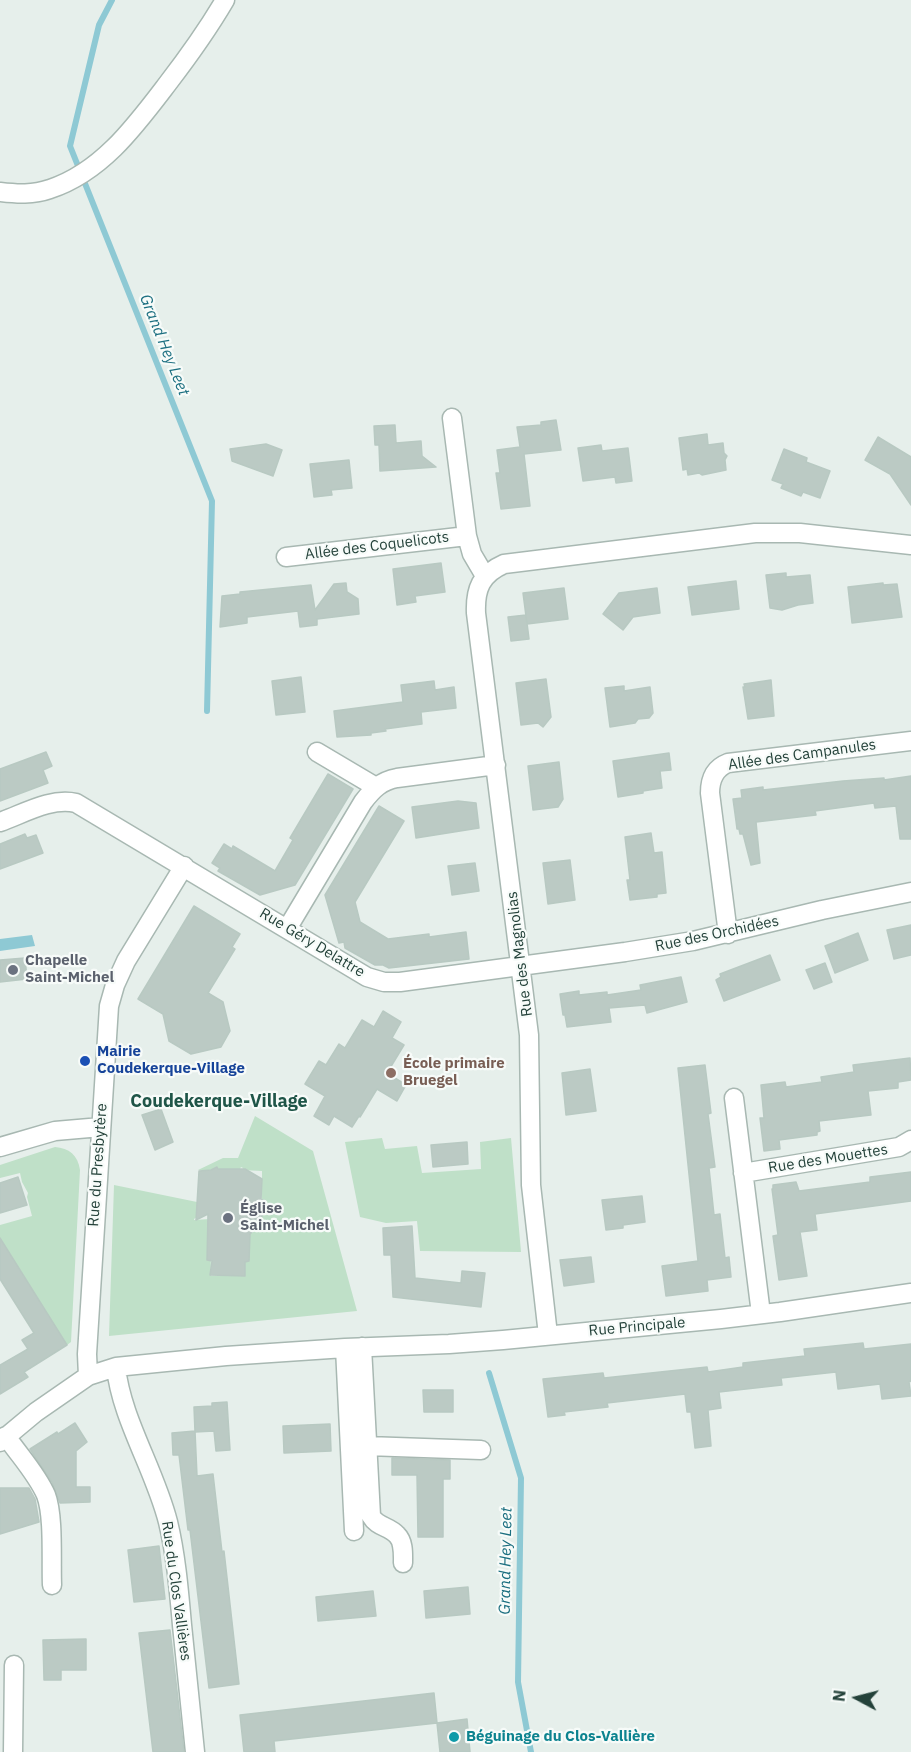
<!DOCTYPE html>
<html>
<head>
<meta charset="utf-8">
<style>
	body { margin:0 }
	#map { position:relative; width:911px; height:1752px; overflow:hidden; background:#e6efeb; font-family:"IBM Plex Sans",sans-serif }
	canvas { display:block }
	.north { position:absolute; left:827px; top:1668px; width:60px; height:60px; -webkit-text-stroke:4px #f7fbf9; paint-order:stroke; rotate:277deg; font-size:16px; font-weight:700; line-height:24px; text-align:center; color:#24423a }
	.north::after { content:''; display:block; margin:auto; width:21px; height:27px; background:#24423a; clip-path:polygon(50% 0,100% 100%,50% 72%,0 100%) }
</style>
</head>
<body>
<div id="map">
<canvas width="911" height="1752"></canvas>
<div class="north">N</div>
</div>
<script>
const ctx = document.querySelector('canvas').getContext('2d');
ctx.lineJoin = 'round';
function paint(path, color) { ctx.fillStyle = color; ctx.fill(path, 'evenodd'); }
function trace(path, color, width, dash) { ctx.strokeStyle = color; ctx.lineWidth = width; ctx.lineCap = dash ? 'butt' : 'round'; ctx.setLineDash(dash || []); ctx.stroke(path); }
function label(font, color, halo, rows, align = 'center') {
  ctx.font = font + ' "IBM Plex Sans",sans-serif'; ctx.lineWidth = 4.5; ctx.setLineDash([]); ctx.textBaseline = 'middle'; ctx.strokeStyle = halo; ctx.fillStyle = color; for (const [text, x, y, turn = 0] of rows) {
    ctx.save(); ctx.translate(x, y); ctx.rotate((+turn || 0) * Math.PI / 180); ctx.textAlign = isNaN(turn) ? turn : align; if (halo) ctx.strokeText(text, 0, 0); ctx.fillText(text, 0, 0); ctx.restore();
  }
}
const green = new Path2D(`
	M255,1116L313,1151L357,1311L109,1336L114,1185L197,1202V1217L194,1219V1220L210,1219L211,1276H245V1262L249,1260L250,1220L263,1221L261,1219L264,1202L262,1200V1171L242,1170L243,1168L241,1167L240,1169H219L217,1167L215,1168L216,1170H198L223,1158H238Z
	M382,1138L385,1149L417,1146L422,1173L481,1169L480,1142L511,1138L521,1252L420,1251L417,1221L386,1223L360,1217L345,1142Z
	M55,1147C69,1148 78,1155 80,1170L71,1342L67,1345L10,1255L0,1261V1225L32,1216L27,1197L28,1193L22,1182L20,1173L0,1178V1165Z`);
const water = new Path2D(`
	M32,935L35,946L0,951V939Z`);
const stream = new Path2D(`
	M112,0L99,25L70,146L212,501L207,711
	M489,1373L521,1478L518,1682L531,1752`);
const building = new Path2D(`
	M556,420L561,450L524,454L530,506L501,509L496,473H500L497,450L520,447L517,427L541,425V422Z
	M395,425L396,443L421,441L422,456L436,467L380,471L379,445H375L374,426Z
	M707,434L708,445L723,443L724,453L727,456L725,460L726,470L702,475L699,473L688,475L687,469L683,470L679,438Z
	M878,437L911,457V505L890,474L865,460Z
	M266,444L282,450L273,476L232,461L230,449Z
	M601,445L602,451L628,448L632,481L616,483L615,477L583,481L578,448Z
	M784,449L807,458L806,462L830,471L820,498L803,492L801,496L781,488L783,484L772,480Z
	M349,460L352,488L331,490L332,495L314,497L310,464Z
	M441,563L445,592L415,596L416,602L397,605L393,569Z
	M786,573V577L810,575L813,603L798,605L782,610L770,608L766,575Z
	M736,581L739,609L692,615L688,587Z
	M346,583L347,592L358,599L359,614L317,619V625L300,627L298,611L247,617V623L220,627L222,596L240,594V592L311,585L315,610L334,584Z
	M883,583V585L897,584L902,617L852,623L848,587Z
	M564,588L568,619L527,624L523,593Z
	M657,588L660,613L633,617L623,630L603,614L619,593Z
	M526,615L529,639L511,641L508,617Z
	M301,677L305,712L276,715L272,681Z
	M546,679L551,717L543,727L538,723L521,725L516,683Z
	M771,680L774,716L748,719L743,687H745L744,684Z
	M434,681L435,690L454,687L456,708L421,712L422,724L385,729L386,731L371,733V735L337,737L334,711L403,702L401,685Z
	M624,686V691L650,687L653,713L649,718L638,719L635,723L610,727L605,688Z
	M46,752L52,766L43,770L48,783L0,801V769Z
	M669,753L671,770L660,771L662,788L643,791V793L618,797L613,761Z
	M559,762L563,799L558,807L533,810L528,766Z
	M328,774L353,789L295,885L260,895L218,871L220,868L212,863L224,844L232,849L233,846L275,871L293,840L290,838Z
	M911,776V839H900L896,806L875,808L874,803L815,811L816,815L756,822L760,863L751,865L743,834H740L739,829H737L736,821L733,799L742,798L741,790L763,787V790L843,781L884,778V780Z
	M458,801L476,803L479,828L416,838L412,807Z
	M379,806L404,821L355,902L360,922L388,939L429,934V937L466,932L469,959L389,968L383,965H375L345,948L344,942L339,943L325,895Z
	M651,833L654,853L662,852L666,893L657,894V897L630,900L627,880H630L625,837Z
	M25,834L27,838L36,835L43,853L0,869V844Z
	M570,860L575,900L548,904L543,863Z
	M475,863L479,891L452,895L448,866Z
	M194,906L240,934L232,947L235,949L208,993L223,1002L230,1031L221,1047L191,1054L169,1041L163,1014L138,999Z
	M911,925V955L894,959L887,930Z
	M858,933L868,960L835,973L825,946Z
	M770,955L780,980L724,1001L716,980L721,977L720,974Z
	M25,958L27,979L0,982V960Z
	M825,963L832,982L814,989L806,970Z
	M681,977L687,1002L647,1013L645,1005L609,1008L611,1022L567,1027L565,1015H563L560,994L579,991V995L607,992V995L641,990L640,985Z
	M383,1011L401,1022L392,1038L404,1045L387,1073L406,1085L397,1101L377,1089L360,1117L359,1116L352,1127L334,1116L329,1125L314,1116L325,1096L305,1084L319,1061L326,1065L339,1044L345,1048L362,1020L374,1027Z
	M910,1058L911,1080L898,1082V1088L868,1091L871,1115L819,1121L820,1131L817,1132V1135L779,1140L780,1149L764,1151L760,1118H764L761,1085L785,1082L786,1087L822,1082L821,1077L854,1072L853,1065Z
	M705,1065L711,1113L708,1114L715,1167L709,1168L714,1215L720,1214L725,1258L729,1257L731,1277L707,1280L708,1291L666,1296L662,1266L698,1261L678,1068Z
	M590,1069L596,1111L566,1115L562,1073Z
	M161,1109L173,1142L155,1150L142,1115Z
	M467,1142L468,1164L433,1167L431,1145Z
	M217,1167L218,1169H245L262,1179L261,1200H264L261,1223L250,1234L249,1261L245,1262V1276L210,1275L212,1261L207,1260L208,1214L196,1220L199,1171L211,1170Z
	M911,1172V1201L815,1214L817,1230L800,1232L807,1276L779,1280L773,1236L778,1235L772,1189H773V1185L796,1182L799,1191L870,1182V1177Z
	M18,1177L27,1205L0,1213V1183Z
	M642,1196L645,1222L623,1225V1228L606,1230L602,1200Z
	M412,1226L415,1278L461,1283L462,1271L485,1273L481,1307L393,1297L391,1255H384L383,1228Z
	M0,1238L67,1345L24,1372L28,1377L0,1394V1365L28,1349L22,1340L34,1333L0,1279Z
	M591,1257L594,1282L564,1286L560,1260Z
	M863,1343L864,1349L911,1344V1381L909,1382L911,1396L882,1399L880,1384L838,1389L836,1372L781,1378L782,1385L719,1392L721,1408L708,1410L711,1446L695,1448L691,1412H687L685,1394L607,1403L608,1407L564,1412L565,1415L548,1417L543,1379L603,1373L604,1378L707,1367L708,1372L743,1367V1363L805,1356L804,1349Z
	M423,1390H453V1412H424Z
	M227,1402L230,1450L216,1451L214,1431L195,1432L194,1407L212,1406V1403Z
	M75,1423L87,1442L76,1451V1487H90V1502L60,1503L52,1482L30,1449L57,1432L58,1434Z
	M330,1424L331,1451L284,1453L283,1426Z
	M195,1431L197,1476L213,1474L222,1552L224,1551L239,1684L209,1688L190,1530H188L179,1455H173L172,1433Z
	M392,1458L450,1460V1479H443V1537H418L417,1475H392Z
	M0,1488H29L35,1499L39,1522L0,1534Z
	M159,1546L165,1599L134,1602L128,1550Z
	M468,1587L470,1614L426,1618L424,1591Z
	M373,1591L376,1616L318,1621L316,1597Z
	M170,1630L184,1752H153L139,1633Z
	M86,1639V1670H61V1680H44L43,1640Z
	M434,1693L437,1723L274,1741L275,1752H244L240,1715Z
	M467,1719L470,1752H440L437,1723Z`);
const minor = new Path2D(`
	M0,192C17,194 33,195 50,189C102,172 136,125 168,83C188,57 208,29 225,0
	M452,418L467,536L472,554L485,576
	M286,557L467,536
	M317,752L376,787
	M0,822C23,814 51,797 76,803L367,977L384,982H400L625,952L693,941L822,910L911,892
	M287,929L363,802C373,789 381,781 397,778L496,765
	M728,934L710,793C710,779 715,768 728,763L911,741
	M734,1098L761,1314
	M0,1147L55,1131L101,1127
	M743,1173L899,1147L911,1140
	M548,1335L531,1185L529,1035L476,613C475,589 481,574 504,564L755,533H800L911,545
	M362,1347L371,1516C377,1527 389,1526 397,1535C404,1542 403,1554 403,1563
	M345,1348L354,1531
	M116,1367C121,1418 155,1470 168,1522C176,1555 179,1591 182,1625C186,1667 191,1710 195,1752
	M88,1376L87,1354L109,1006L115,985L126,961L184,866
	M6,1436C19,1455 37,1474 46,1495C54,1516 51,1561 52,1585
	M0,1442L36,1412L88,1376L116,1367L226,1356L345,1348L449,1344L503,1340L721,1319L780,1312L911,1293
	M367,1446L481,1450
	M13,1752L14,1665`);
const markers = [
	[13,970,6,"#6b7280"],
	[85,1061,6,"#1a4fb4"],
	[391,1073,6,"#8d6e63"],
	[228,1218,6,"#6b7280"],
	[454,1737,6,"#0f9aa8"]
];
const streetNames = [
	["Allée des Coquelicots",377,546,-7],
	["Allée des Campanules",802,755,-8],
	["Rue des Orchidées",717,934,-12],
	["Rue Géry Delattre",312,943,31],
	["Rue des Magnolias",520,954,-97],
	["Rue des Mouettes",828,1159,-9],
	["Rue du Presbytère",98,1165,-86],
	["Rue Principale",637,1327,-5],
	["Rue du Clos Vallières",176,1591,82]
];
const worshipNames = [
	["Chapelle",25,961],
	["Saint-Michel",25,978],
	["Église",240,1209],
	["Saint-Michel",240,1226]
];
const transitNames = [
	["Mairie",97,1052],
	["Coudekerque-Village",97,1069]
];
const educationNames = [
	["École primaire",403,1064],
	["Bruegel",403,1081]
];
const cultureNames = [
	["Béguinage du Clos-Vallière",466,1737]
];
const waterNames = [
	["Grand Hey Leet",164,345,68],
	["Grand Hey Leet",506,1561,-89]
];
const quarterNames = [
	["Coudekerque-Village",219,1102]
];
paint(green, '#bfe0c8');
paint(water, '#8ec9d4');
trace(stream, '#8ec9d4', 6);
paint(building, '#bbcac4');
trace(building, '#b8c9c2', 1.5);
trace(minor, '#a8b8b2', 21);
trace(minor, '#fff', 18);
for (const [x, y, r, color] of markers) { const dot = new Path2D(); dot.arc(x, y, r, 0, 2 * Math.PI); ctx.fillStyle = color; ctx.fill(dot); trace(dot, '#f7fbf9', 2); }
label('15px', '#24423a', '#f7fbf9', streetNames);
label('bold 15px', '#5b616d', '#f7fbf9', worshipNames, 'left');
label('bold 15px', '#164399', '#f7fbf9', transitNames, 'left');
label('bold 15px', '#785e54', '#f7fbf9', educationNames, 'left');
label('bold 15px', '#0d838f', '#f7fbf9', cultureNames, 'left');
label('italic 16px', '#1c6f80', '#f7fbf9', waterNames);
label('bold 18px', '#1f5548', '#f7fbf9', quarterNames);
</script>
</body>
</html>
